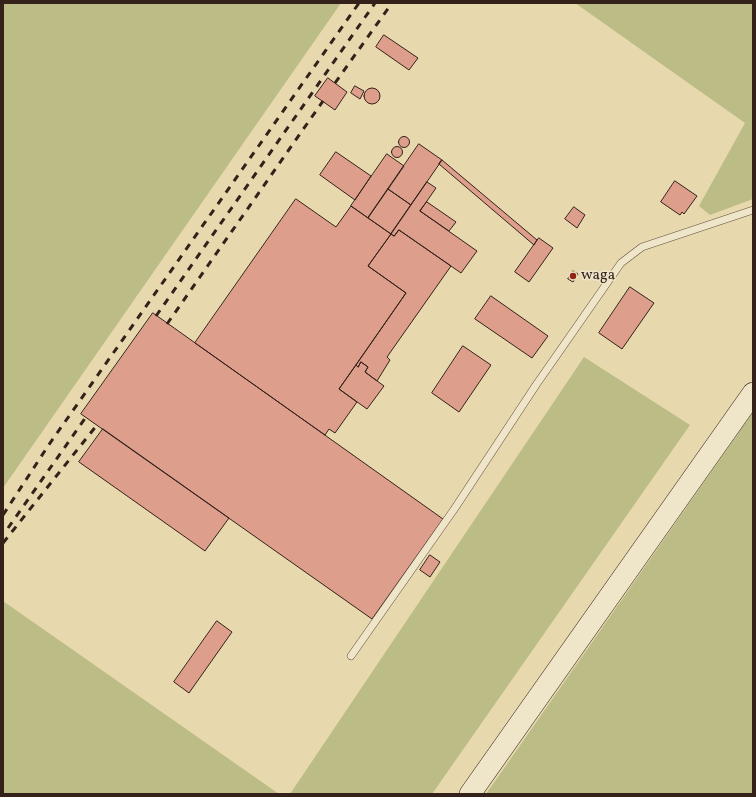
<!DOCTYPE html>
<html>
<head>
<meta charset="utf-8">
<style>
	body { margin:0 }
	#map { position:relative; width:756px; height:797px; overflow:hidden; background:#e7d8ae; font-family:Vollkorn,serif }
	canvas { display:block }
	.frame { position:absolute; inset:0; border:4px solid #34211a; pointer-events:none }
</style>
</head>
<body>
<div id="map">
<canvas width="756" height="797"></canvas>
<div class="frame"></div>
</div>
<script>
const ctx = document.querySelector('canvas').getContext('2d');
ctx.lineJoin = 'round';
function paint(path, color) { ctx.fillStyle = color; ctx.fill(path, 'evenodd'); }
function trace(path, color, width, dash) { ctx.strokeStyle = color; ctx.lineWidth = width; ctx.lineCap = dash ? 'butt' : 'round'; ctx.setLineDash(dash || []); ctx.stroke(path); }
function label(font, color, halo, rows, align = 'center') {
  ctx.font = font + ' Vollkorn,serif'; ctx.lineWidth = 3; ctx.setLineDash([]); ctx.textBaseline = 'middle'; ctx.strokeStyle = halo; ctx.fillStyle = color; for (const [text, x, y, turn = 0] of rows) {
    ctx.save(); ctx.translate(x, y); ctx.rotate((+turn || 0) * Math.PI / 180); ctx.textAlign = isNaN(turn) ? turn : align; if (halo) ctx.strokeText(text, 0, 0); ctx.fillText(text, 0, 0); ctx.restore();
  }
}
const green = new Path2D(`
	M3,3H341L3,488Z
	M575,3H753V199L710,215L699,206L745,123Z
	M584,357L690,425L432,794H290Z
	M753,412V794H486Z
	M3,601L279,794H3Z`);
const building = new Path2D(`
	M384,35L418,58L409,70L376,47Z
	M328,78L347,92L335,110L315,96Z
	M355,86L364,91L360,99L351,93Z
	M364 96a8 8 0 1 1 16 0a8 8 0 1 1-16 0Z
	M398.5 142a5.5 5.5 0 1 1 11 0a5.5 5.5 0 1 1-11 0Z
	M419,144L442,160L411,205L388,189Z
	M391.5 152a5.5 5.5 0 1 1 11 0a5.5 5.5 0 1 1-11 0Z
	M336,152L371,176L355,200L320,175Z
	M387,154L404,166L368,218L351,206Z
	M442,160L537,240L534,245L439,164Z
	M675,181L697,196L684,214L682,212L680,215L661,202Z
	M427,182L436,188L420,211L477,251L461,273L399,230L394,236L391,234Z
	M388,189L411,205L391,234L368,218Z
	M296,199L336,227L351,206L391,234L368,266L406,293L339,389L357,402L335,433L329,429L325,435L195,343Z
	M427,202L456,222L449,231L420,211Z
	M574,207L585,215L577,228L565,219Z
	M399,230L451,266L387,357L390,360L377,381L365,372L368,367L361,362L358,367L356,365L406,293L368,266L391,234L394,236Z
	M539,238L553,248L529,282L515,272Z
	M573,271L578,274L573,282L568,279Z
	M630,287L654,303L622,349L599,333Z
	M491,296L548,336L532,358L475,319Z
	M153,313L443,519L372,619L81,414Z
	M463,346L491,365L459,412L432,393Z
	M361,362L368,367L365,372L384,386L367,409L339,389L356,365L358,367Z
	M103,429L229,518L205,551L79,462Z
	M430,555L440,562L430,577L420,570Z
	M217,621L232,632L189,693L174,682Z`);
const service = new Path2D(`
	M351,656L455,508L536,385L621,263L642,247L753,210`);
const secondary = new Path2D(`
	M470,794L753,393`);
const rail = new Path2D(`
	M335,83L392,3
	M156,316L375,3
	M167,324L323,101
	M3,515L48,446L359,3
	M8,528L86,417
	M3,543L97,425`);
const markers = [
	[573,276,4,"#8f2418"]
];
const poiNames = [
	["waga",581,276]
];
paint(green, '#bcbd86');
paint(building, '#dd9e8b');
trace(building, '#34211a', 1);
trace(service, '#614f3f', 8);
trace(secondary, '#34211a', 22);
trace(service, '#efe6ca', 7);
trace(secondary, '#efe6ca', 21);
trace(rail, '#34211a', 3, [7, 7]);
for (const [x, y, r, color] of markers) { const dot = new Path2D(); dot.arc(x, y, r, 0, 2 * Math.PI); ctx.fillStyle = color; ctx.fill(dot); trace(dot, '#efe6ca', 1.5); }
label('15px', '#34211a', '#efe6ca', poiNames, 'left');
</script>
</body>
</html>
